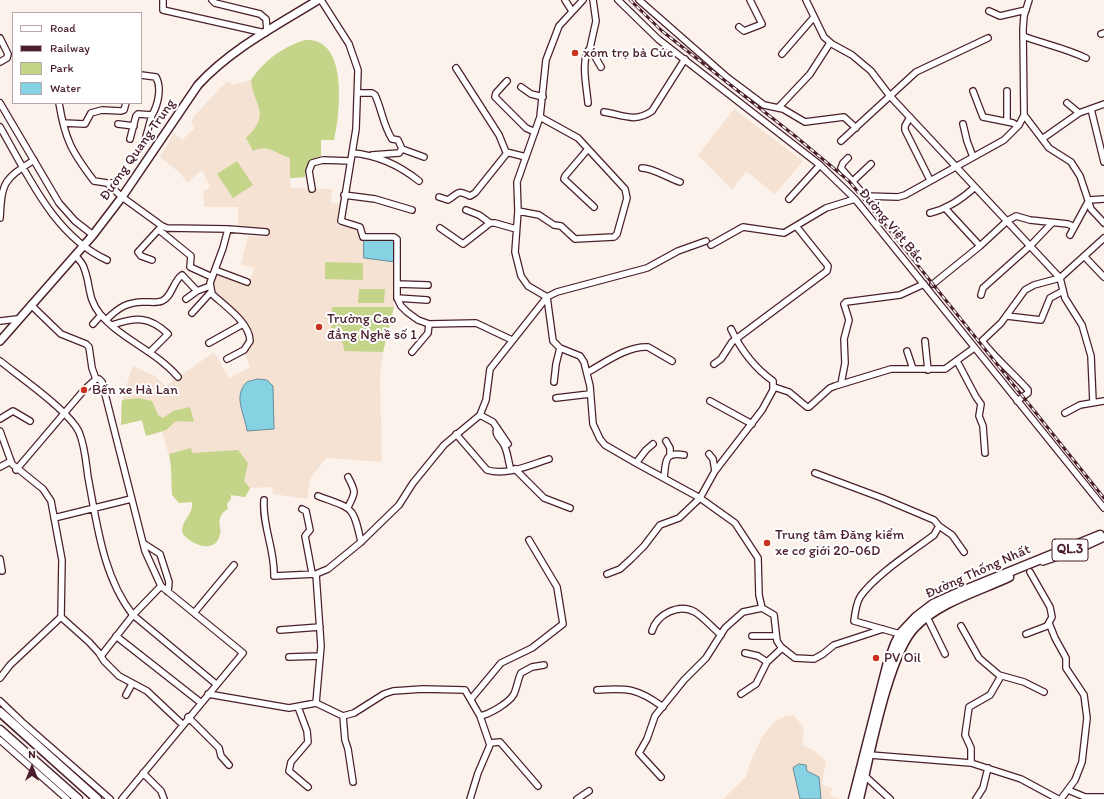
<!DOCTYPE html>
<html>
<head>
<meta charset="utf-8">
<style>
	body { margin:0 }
	#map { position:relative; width:1104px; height:799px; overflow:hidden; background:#fbf2eb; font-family:Itim,sans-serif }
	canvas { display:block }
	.legend { position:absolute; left:12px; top:12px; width:130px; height:92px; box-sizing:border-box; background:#fff; border:1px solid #b7a5aa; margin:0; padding:5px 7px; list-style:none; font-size:12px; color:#4a1f2b }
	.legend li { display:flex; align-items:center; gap:8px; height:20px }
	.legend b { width:20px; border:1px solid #b7a5aa }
	.north { position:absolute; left:12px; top:747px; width:40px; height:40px; -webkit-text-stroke:3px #fff; paint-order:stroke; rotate:0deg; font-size:11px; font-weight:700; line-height:16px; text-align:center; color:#4a1f2b }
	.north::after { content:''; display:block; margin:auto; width:14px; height:18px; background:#4a1f2b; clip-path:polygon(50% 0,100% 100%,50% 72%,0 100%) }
</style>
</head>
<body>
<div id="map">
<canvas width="1104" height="799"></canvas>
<ul class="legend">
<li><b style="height:5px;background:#fff"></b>Road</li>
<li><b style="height:5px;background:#4a1f2b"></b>Railway</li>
<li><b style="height:11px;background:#c4d489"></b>Park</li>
<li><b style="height:11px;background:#84d2e2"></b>Water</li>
</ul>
<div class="north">N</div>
</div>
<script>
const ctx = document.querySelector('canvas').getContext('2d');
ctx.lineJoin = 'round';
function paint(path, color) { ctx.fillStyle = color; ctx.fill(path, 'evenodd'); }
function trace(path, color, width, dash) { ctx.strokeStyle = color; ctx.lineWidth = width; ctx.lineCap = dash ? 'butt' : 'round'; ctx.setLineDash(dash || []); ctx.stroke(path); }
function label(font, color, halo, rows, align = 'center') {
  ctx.font = font + ' Itim,sans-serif'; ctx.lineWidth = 4; ctx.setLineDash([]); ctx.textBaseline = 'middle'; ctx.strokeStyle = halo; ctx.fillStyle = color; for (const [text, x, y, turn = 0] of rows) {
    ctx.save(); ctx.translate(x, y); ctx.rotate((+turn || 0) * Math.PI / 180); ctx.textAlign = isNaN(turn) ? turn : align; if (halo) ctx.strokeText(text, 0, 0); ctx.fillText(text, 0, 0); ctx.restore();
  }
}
const built = new Path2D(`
	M305,40L316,41L322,44L334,61L339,87L338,119L334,140H321V156L309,162L305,170V177L290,178L291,188L332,189L331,203L341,204L338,225L355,227L364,240H395L394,307L383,352L380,378L382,462L326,458L310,479L307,499L273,494L272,487L251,488L245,497L230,495L184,503H179L172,495L171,462L162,432L146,436L142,420L121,425V406L125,389L133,366L155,376L166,386L214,352L229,378L250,367L245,354L253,345L251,332L212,287L217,273L248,285L255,267L241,265L248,236L265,237L266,230L238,227V207H204L203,192L210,187L202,170L187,183L181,174L160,157L174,133L182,140L195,128L191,122L196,114L221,87L229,81L232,85L251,80L259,69L274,55L292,45Z
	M734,109L803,161L775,194L746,171L732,190L698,155Z
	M794,715L804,728L802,745L813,750L826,761L822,785L832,788L830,796L840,799H723L746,777L749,765L762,737L775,721L786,716Z`);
const green = new Path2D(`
	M305,40C349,37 340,113 334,140H321V156C310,159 304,166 305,177L290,178V158C277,154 266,143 253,151L246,138C272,113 254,108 251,80C264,61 282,47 305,40Z
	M237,161L253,185L233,198L217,174Z
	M325,262L363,263V280L325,279Z
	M359,289H385L384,303H358Z
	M332,307H394L383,352L344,351C344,343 341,337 331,336Z
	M139,398L152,401L158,415L163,418L173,411L190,407L194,422L176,421L166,430L146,436L142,420L121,425L122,400Z
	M191,448L192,453L238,450L248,463L244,481L250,488L245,497L231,495V499L227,504L228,509C224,511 221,514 220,519C218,524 222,529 220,534C216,555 192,545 183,534C179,521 194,516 192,502L179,503L172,495L171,467L169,454Z`);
const water = new Path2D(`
	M364,240H395V262L364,258Z
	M258,379L267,380L273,386L274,429L247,431C245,414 232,396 247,382Z
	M799,764L806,765L807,771L819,777L821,799H800L793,768Z`);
const minor = new Path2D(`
	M163,0V10L265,33
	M212,0L215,3L260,14L266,19L267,31
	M321,0L349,44L358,70L356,129L341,221L360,227L363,237H394L397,239V298L401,306L407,312L418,320L429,324L476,323L512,340
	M565,0L572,11
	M583,0L559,26L546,60L540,117L517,182L518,211L515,252L521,276L528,286L547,297L553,341L560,348L580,356L584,362L590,386L593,424L600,439L605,445L636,463L700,498L735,523L758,558L759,595L762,608L774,615L777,641L781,647L795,658L814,659L823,654L834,645L883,629
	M593,0L596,21L590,48L601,67
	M618,0L658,39L820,165L855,199L1104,508
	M639,0L728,78L764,105L783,109L805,122L844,117L856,128
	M806,0L824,37L832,44L852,55L871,71L890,96L1060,278L1104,238
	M1029,0L1024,16L1023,29L1024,115L1049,148L1071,162L1080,176L1091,209L1104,223
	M989,11L1000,16L1026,10
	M739,27L744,31L762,24L750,0
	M1101,34L1104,33
	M1023,36C1044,44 1065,48 1086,58
	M0,38L8,54L7,58L0,62
	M782,54L814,17
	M456,68L499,135L506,152L526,157
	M507,81L496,93L495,97L526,128L535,132
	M521,87L531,94L543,97
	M973,91L983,117L1013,123L1018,126
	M358,93H372L375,95C382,110 383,125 392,139L398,140L402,149L399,153L372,155
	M0,103L59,203L75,221L93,235
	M59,103C65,140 72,152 94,181L107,183L122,197L162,226L167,228L228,229L266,232
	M588,103C587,89 580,59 590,48
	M1067,103L1079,113L1104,104
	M778,108L810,74L830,43
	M1091,109L1104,162
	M604,112C623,115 635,123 652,111L685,59
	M910,117L905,126V130L930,180
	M1007,122V91
	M63,123L85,124L91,113L102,110L121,111L124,110L126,103
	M118,124L134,126
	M963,124L967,141L973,157
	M0,127C28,175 54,236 107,260
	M130,139L136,116L138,114L152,115C158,105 162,88 156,77L141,75
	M1042,139L1079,113
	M145,140L152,115
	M841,141L916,72L988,38
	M402,149L424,157
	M588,149L565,176L564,179L594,207
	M352,153C377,155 399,165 419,181
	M848,158L843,163L841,168L865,196L898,197L905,195L1004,140L1019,125L1024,115
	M642,168C653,168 668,178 680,182
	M853,181L871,164
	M312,189L309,171L312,163L323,160L350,161
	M344,195L375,199L412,210
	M439,197L448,200C460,192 457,190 470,196L475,193L507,153
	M789,199L820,165
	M945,208L980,246
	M466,210L479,215L490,223
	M518,211L539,215L554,225L561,226L575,239L614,237L617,234L627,198L625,189L578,138L540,117
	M930,213C947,209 962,199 975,187
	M0,218C2,182 3,180 34,160
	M440,228L463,244L490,223H495L516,229
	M159,230L191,256L190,267L212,277
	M1070,235L1089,200L1104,199
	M711,245L743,227L784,233L826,208L855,199
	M75,255C78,259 83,263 84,268C91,285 87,298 100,314C122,340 156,351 178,377
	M1084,256L1104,277
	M152,260L141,256L138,252L160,228
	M215,270L247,282
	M397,284L428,285
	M933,284L980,246L1007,221L1016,216L1030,220L1068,224L1074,227
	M981,295L983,288L1030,246L1052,223
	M397,298L427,300
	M186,299L197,291L210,286
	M31,305L61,334L86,344L89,347L92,368L96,379
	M192,313L211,292
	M1007,316L1041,320L1050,298L1063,291
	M106,320C118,308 128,301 146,302C151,302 157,303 162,301C172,297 173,281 182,275L197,291
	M0,321L17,319
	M93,324L101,315
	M112,325C136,317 149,316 168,334L150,352
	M925,341L928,370
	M209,343L243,324
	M907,351L913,369
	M412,352L428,333L429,324
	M227,359L244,350L250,341C250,323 225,306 212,294L210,283L223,248L228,229
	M0,361C20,377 69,411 79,432C85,446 86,463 88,477C97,524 103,577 133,615L216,684
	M957,361L976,397L981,404L979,416L983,426L985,453
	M714,364L721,359L732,342L827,271L828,266L796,226
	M588,372C606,362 627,346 648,347L672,361
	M554,382L556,364L560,348
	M841,384L845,363L844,339L849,320L844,304L846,302L900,295L924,284
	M774,387L789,392L807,407H809L830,388L835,386L891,369H945L974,348
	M556,398L590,394
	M710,401L752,424
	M1017,401L1028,393V390C1013,373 996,359 982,341L1001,323L1025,290L1034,285L1060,278L1065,298L1082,325L1091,356L1093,402
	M1065,413L1080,405L1104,401
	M480,415L493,422L508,444
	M0,419L13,411L30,421
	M497,428C494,435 501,439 504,445C508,452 508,462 511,470
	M0,431L12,464L43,489L51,501L62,560L61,617L89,642L99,653L104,661L119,676L147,691L182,724
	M456,434L487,470C507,476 530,465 549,459
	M666,441L670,448V456
	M709,454L713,459L715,471
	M636,463L646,450L653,444
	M0,467L11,461
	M515,469L544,498L570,508
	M16,470L84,390L96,379H99L102,382L145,551L161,586L243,653L122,799
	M815,473L882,498L934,520L939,526L934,535C913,551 875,575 860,597C856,604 855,613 854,621L900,634
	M348,477C356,492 356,492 348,507
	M664,478C666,463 663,451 684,455
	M318,496C352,509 353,504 361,542
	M264,500C262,526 275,549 274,576L316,574L328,569L361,542L399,505L413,483L444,445L480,415L486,400L490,369L547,297L557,292L647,268L678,251L706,241
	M302,509L306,511L310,530L305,536L312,573
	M54,518L131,499
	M939,526L952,535L964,552
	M143,543L160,554L169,582L168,592
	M0,559L2,571
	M1043,562L1078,550L1104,538
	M607,574L620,569L631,559L644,546L660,525L679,518L700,498L715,471L762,410L773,390V381C753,367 741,350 731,329
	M194,613L234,565
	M927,617L945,654
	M1049,623L1055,638L1066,658V668L1084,695L1087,718L1082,762L1075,780L1061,799
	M961,626L979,658L999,675L1024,682L1044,692
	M280,630L320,627
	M652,631C657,614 679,603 695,612C704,618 713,628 721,635
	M1026,634L1047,626L1052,617L1050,607L1030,572
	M116,636L200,702
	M752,636H776
	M745,653L758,656L767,662
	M101,656L133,615L161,586
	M289,657L320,656
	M0,678L10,665L61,617
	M597,690C628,688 637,688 663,707
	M208,694L289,708L316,703L343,716L354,713L384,694L393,691L423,689L465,690L480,716L490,745L478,773L470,799
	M741,694L756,684L767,662L782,648
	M126,695L132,684
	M471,699L501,663L532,648L563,624L557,587L529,540
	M0,701L22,722L110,799
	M316,703L321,646L316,574
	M298,707L307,731L308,742L291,762L289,771L308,787
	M343,716L345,740L348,749L353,782
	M480,716C490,714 509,703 514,694C517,687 518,679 521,673L532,667L544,665
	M188,717L219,748L221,756L229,765
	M0,740L67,799
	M490,743L500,742L538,786
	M870,755L971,763L1021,779L1058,799
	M971,763V748L965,735L969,707L990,695L1001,676
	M143,773L161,791L164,799
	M865,776L890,799
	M661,777L639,753L647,739L655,716L684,680L706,658L725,628L743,612L762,608
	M1068,790L1085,797H1104
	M577,799L589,791
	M976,799L983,788L988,768`);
const major = new Path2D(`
	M0,341L93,235L122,197L198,85C231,49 276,26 318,0`);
const highway = new Path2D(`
	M0,712L97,799
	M0,730L78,799
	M853,799L887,666L895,644L900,634L916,617L933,604L955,594L1100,535
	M859,799C869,758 888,654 915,627C939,602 979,591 1009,577`);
const rail = new Path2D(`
	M630,0L662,31L795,136L849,181L900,243L1104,498`);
const markers = [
	[575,53,4,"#c8321e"],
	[319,327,4,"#c8321e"],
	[84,390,4,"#c8321e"],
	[767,543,4,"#c8321e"],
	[876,658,4,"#c8321e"]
];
const shields = [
	[1070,550,36]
];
const shieldNames = [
	["QL.3",1070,550]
];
const poiNames = [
	["xóm trọ bà Cúc",583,53],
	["Trường Cao",327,319],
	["đẳng Nghề số 1",327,335],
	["Bến xe Hà Lan",92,390],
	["Trung tâm Đăng kiểm",775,535],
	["xe cơ giới 20-06D",775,551],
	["PV Oil",884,658]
];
const streetNames = [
	["Đường Quang Trung",138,150,-55],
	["Đường Việt Bắc",891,226,50],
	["Đường Thống Nhất",978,572,-24]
];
paint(built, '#f6e2d3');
paint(green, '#c4d489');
paint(water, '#84d2e2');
trace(water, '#6d8a99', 1);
trace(minor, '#4a1f2b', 8);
trace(major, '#4a1f2b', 10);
trace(highway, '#4a1f2b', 11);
trace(minor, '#fff', 5.5);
trace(major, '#fff', 7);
trace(highway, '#fff', 8);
trace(rail, '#4a1f2b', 3);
trace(rail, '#fff', 1.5, [4.5]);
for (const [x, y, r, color] of markers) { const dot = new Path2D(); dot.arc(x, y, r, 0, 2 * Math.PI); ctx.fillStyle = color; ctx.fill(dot); trace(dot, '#fff', 1.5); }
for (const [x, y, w] of shields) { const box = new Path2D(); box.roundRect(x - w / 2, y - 11, w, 22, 3); ctx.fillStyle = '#fff'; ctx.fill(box); trace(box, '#4a1f2b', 1); }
label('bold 13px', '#4a1f2b', null, shieldNames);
label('14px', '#4a1f2b', '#fff', poiNames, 'left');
label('14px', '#4a1f2b', '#fff', streetNames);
</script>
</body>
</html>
